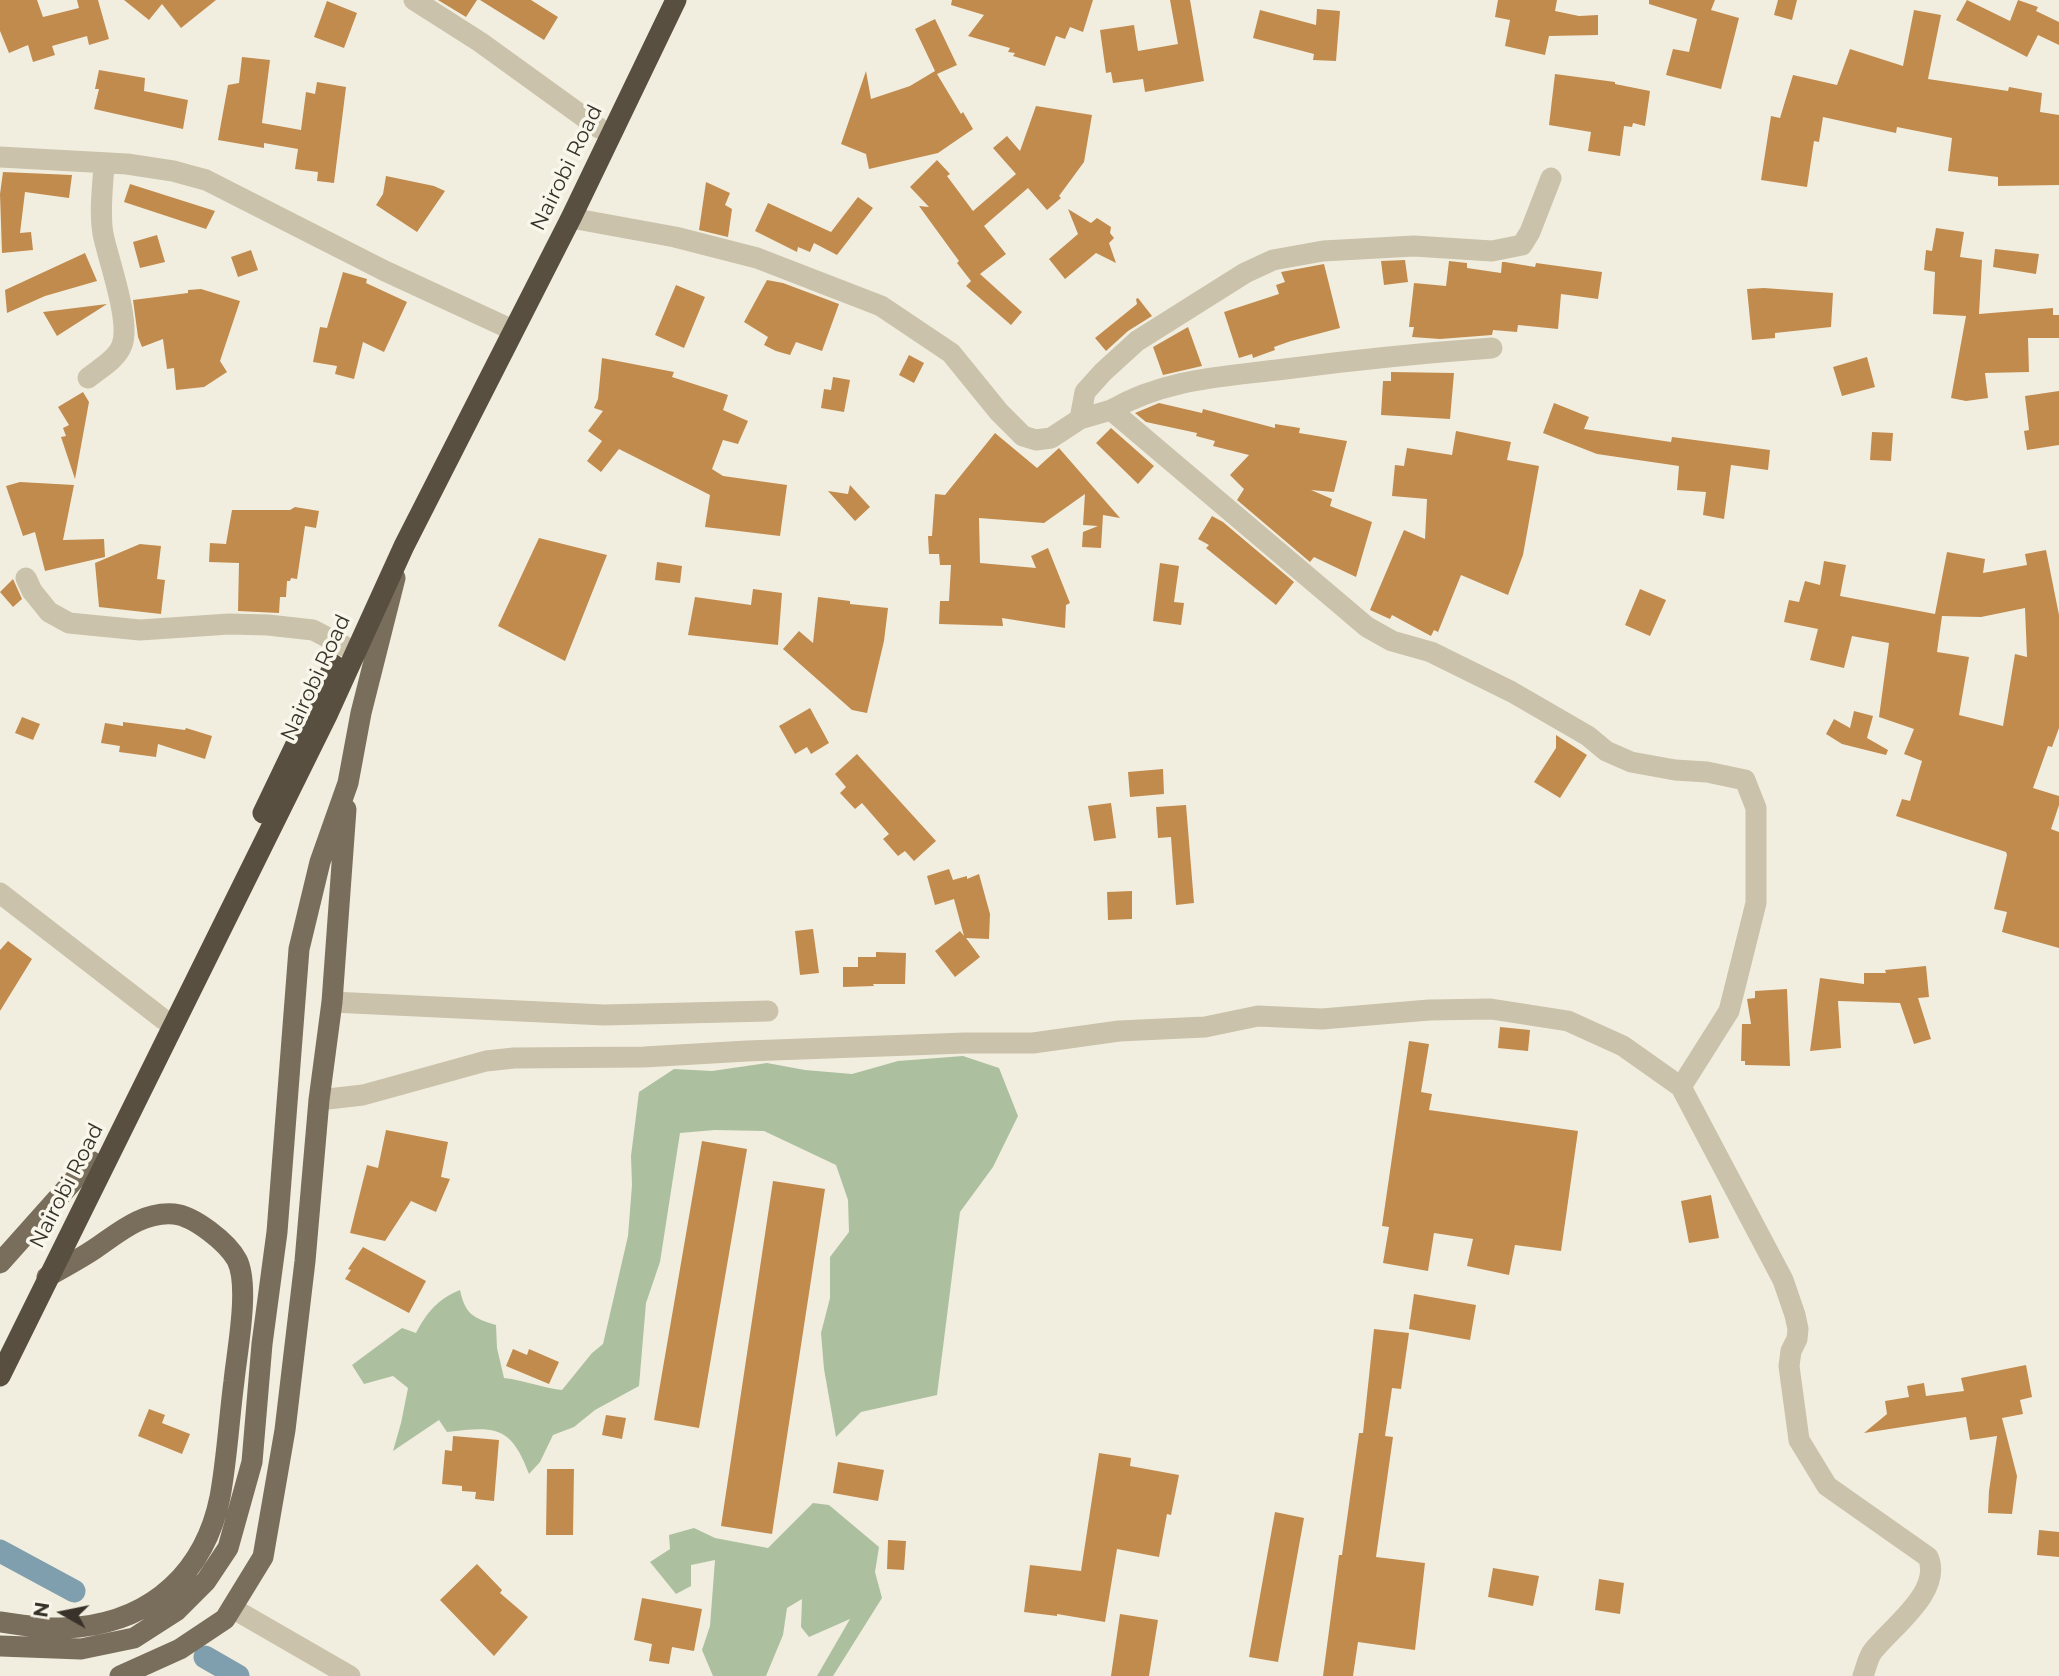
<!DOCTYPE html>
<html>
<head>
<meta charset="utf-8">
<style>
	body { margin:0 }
	#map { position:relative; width:2059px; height:1676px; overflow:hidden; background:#f2eedf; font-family:Montserrat,sans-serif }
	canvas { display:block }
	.north { position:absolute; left:28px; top:1578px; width:70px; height:70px; -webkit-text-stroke:5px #f9f7eb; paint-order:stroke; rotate:279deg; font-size:19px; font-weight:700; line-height:28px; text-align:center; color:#38322a }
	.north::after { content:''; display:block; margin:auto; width:24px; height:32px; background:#38322a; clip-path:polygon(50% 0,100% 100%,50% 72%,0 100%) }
</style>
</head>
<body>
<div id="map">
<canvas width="2059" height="1676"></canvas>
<div class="north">N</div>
</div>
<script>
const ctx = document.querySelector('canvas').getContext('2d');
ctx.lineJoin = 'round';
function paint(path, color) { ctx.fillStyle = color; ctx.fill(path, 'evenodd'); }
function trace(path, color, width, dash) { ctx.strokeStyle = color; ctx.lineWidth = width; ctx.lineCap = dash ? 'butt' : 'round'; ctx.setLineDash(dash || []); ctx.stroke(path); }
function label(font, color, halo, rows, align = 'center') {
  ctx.font = font + ' Montserrat,sans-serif'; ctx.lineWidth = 7; ctx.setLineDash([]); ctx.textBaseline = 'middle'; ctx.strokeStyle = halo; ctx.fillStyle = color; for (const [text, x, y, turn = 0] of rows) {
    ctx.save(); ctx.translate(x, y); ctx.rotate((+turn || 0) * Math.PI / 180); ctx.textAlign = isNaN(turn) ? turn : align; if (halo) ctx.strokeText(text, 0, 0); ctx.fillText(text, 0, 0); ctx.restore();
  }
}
const green = new Path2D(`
	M963,1056L999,1068L1018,1116L993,1167L960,1212L937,1395L861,1412L836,1437L824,1369L821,1333L830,1298V1257L849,1232L848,1200L836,1165L764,1131L715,1130L680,1133L660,1262L646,1303L639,1386L595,1410L574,1427L553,1435L540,1462L529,1474C511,1426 496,1426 447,1432L439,1420L393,1451L401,1423L408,1388L393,1376L364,1384L352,1365L402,1328L416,1333C427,1312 438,1299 460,1290C465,1314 473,1318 496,1325L497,1348L504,1378C524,1380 542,1388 562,1390L592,1353L603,1344L628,1236L632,1185L631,1156L639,1092L674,1069L712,1071L767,1063L805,1070L852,1074L898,1061Z
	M813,1503L829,1505L879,1547L875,1572L882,1598L833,1676H817L850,1619L809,1637L801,1627L802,1599L787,1608L783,1635L766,1676H713L702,1650L710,1626L715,1560L691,1565V1586L676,1594L650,1562L670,1549L669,1535L694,1528L715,1538L768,1548Z`);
const canal = new Path2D(`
	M0,1551L74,1591
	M205,1657L238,1676`);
const building = new Path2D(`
	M0,0H37L43,17L79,8L77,0H98L109,39L89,45L87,36L52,46L55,55L33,62L28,45L9,53L0,31Z
	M124,0H216L181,28L162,4L149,20Z
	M438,0H477L466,17Z
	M480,0H531L558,17L544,40Z
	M952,0H1093L1083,32L1070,27L1065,39L1056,36L1045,66L1013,56L1015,53L1008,52L1010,48L968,36L984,15L951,5Z
	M1170,0H1190L1204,81L1145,92L1143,79L1113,83L1111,72L1106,73L1100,30L1134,25L1138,51L1178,44Z
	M1498,0H1557L1555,11L1579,16L1598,15V35L1549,36L1545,55L1505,46L1510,20L1495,17Z
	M1649,0H1715L1711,10L1739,18L1721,89L1666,75L1673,49L1689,52L1697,19L1649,4Z
	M1778,0H1797L1792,20L1774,15Z
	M1967,0L2010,21L2018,0L2038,7L2036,11L2059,22V45L2038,35L2027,57L1956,20Z
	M327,1L357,13L344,48L314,37Z
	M1317,9L1340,11L1336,61L1313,60L1314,54L1253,38L1260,10L1316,25Z
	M1914,10L1941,15L1928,79L2008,91L2009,87L2042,93L2040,112L2059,115V185L1998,186V177L1948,171L1952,138L1897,127L1896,133L1823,117L1819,142L1814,141L1807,187L1761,180L1771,116L1780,118L1793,75L1837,85L1850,49L1903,66Z
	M935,19L957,65L937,74L961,114L963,112L973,129L938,153L869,169L866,154L841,144L866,71L871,99L910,86L935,71L915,29Z
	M242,57L270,60L262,123L301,130L306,92L315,94L317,82L346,87L334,183L317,181L318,172L295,169L298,149L264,143V148L218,140L228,85L239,83Z
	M99,70L145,78L144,91L188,100L183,129L94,109L99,89H95Z
	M1555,74L1615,82V84L1650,91L1645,126L1633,123L1632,127L1624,126L1620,156L1588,151L1591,132L1549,125Z
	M1036,106L1092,115L1084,162L1059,196L1061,198L1047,210L1028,188L984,226L1006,254L980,274L1022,312L1011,325L966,286L971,281L957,263L959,261L919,206L929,207L910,187L937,160L950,174L947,176L973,211L1016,174L993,148L1007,136L1020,151Z
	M3,172L72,175L69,198L25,192L20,233L31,232L33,250L2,253L0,194Z
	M386,176L434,186L445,191L417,232L376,205L383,194Z
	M706,182L730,193L725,205L732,209L728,237L699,230Z
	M130,184L215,211L206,229L124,202Z
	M858,197L873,208L837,255L814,243L810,252L798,247L797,252L755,231L768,203L831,232Z
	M1068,209L1091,223L1097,218L1111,227L1110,233L1114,238L1109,243L1116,263L1096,253L1065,279L1049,259L1078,234Z
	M1936,228L1964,232L1960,257L1982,260L1979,314L2053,308V315H2059V338H2028L2029,372L1985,373L1988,398L1966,401L1951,398L1966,316L1933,314L1935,272L1924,270L1926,250L1932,251Z
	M157,235L165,262L140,268L133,242Z
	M1995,249L2039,254L2036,274L1993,267Z
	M251,250L258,270L238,277L231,257Z
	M85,253L97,281L45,296L7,313L5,290Z
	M1405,260L1408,282L1384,285L1381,261Z
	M1449,261L1467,263V268L1501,273L1502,262H1505L1535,267L1536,263L1602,272L1598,299L1561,294L1558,329L1518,325L1517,332L1493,330L1492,335L1440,339L1412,337L1414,327H1409L1414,283L1446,286Z
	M1324,264L1340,328L1291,341L1274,347L1275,350L1253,358L1252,354L1239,358L1224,312L1279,294L1276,285L1285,282L1281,272Z
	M343,272L367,279L366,283L407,302L384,352L363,342L354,379L335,374L337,366L313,362L320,327L327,328Z
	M767,280L783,283L839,304L822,351L796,342L790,355L776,351L764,345L768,337L744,322Z
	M676,285L705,297L684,348L655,335Z
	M1764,288L1833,293L1831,327L1775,333V338L1752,340L1747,289Z
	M201,289L240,301L220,361L227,372L204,387L176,390L174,368L167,369L163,339L142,347L138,337L133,300L188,293V290Z
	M1138,298L1152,316L1128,331L1106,351L1095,338L1137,304L1136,299Z
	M107,304L57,336L43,312Z
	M1188,327L1202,366L1163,375L1153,347Z
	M909,355L924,363L914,383L899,375Z
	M1867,357L1875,387L1842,396L1833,367Z
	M602,358L674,372L672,377L728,395L723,410L748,421L738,444L723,440L712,469L723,476L787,485L780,536L705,527L710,495L619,449L601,472L587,461L602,441L588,431L603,411L594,408L598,399Z
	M1391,372L1454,373L1450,419L1381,415L1383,381H1391Z
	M833,377L850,380L844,412L821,408L824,389L831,390Z
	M2059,391V445L2027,450L2024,431L2029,430L2025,396Z
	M83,392L89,402L75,479L61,437L66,436L63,428L69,425L58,407Z
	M1159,403L1202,413L1203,409L1275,428V424L1300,428L1299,433L1347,441L1334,492L1311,490L1332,499L1330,506L1372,522L1356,577L1314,557L1310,562L1237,500L1244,489L1230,475L1249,455L1213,446L1215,441L1196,436L1197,433L1146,422L1135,413Z
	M1554,403L1589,417L1584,429L1671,442L1672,437L1770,450L1768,470L1731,465L1724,519L1703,515L1706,492L1677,490L1679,466L1597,454L1543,433Z
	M1111,428L1154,466L1138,484L1096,443Z
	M1456,431L1511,442L1507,460L1539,466L1523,555L1508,595L1461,575L1438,632L1434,630L1431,636L1392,615L1390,619L1370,610L1404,530L1425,539L1427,499L1392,496L1395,465L1404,466L1407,448L1452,455Z
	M1872,432L1893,433L1891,461L1870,460Z
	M995,433L1037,468L1059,448L1120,518L1103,515L1101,548L1082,547L1083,532L1098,526L1083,525L1085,494L1044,523L979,518L980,563L1036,568L1031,556L1048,548L1070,603L1066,605L1065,628L1002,618L1003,626L939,624L940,601H949L951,565H940L939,554H929L928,536H932L935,494L945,495Z
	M20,482L74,485L63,540L104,539L105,557L45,571L35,532L23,536L6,486Z
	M850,485L870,507L855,521L828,491L848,494Z
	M295,507L319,511L316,528L305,526L297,579L291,578L290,581H287L286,597H280L279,613L238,611L239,563L209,562L210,543L226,544L232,510H290Z
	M1212,516L1223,522L1294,582L1276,605L1206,548L1209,545L1198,539Z
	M539,538L607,555L565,661L498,626Z
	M140,544L161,546L157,579L165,580L161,614L99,607L95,563Z
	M2046,550L2059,615V728L2052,747L2048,746L2033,788L2059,796V805L2051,829L2059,832V948L2002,932L2007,912L1994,909L2007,855L2006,852L1896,816L1902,799L1910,801L1922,761L1904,754L1914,729L1879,717L1889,643L1852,636L1844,668L1810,660L1818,629L1784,622L1789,600L1799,602L1805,581L1820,585L1824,561L1846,565L1840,596L1935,614L1947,552L1985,559L1983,573L2027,565L2025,554ZM2025,608L2027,657L2015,654L2003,726L1959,715L1969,657L1937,652L1942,616L1981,617Z
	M657,562L682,566L680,583L655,580Z
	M1160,563L1179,566L1174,602L1184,603L1181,625L1153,621Z
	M13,579L22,599L13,607L0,592Z
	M753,589L782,593L778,645L688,635L695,597L751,605Z
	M1640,589L1666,600L1650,636L1625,625Z
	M818,597L850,601V604L888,608L884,641L867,713L852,710L783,649L799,631L813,643Z
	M810,708L829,743L811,754L807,747L795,754L779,726Z
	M1854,711L1873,716L1867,738L1888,750L1886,755L1842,744L1826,734L1834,719L1850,728Z
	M22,717L40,724L33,740L15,733Z
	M123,722L185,730L186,728L212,736L205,759L158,744L156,757L119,752L120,746L101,743L105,723L123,726Z
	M1556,735L1587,755L1560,798L1534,782L1556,748Z
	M857,754L936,841L914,861L905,851L898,856L883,839L889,834L862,803L855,809L840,793L846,787L835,774Z
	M1163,769L1164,794L1130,797L1128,772Z
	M1111,803L1116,838L1094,841L1088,806Z
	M1186,805L1194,903L1176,905L1171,837L1158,838L1156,807Z
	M949,869L953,880L967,876V879L979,874L990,914L989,939L966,938L980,957L955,977L935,951L960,931L964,936L954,899L935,905L927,876Z
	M1132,891V919L1108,920L1107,892Z
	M813,929L819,973L800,975L795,931Z
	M8,941L32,959L0,1011V950Z
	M876,952L906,953L905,984H873L874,986L843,987V967H858V957H876Z
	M1926,966L1929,997L1918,998L1931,1039L1914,1044L1900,1003L1838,1001L1841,1048L1810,1051L1820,978L1864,984V973H1886L1885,970Z
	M1787,989L1790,1066L1745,1065V1061H1741L1742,1024H1751L1747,999L1755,998V991Z
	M1500,1027L1530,1030L1528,1051L1498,1048Z
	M1409,1041L1429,1044L1421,1092L1432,1094L1429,1110L1578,1131L1561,1251L1515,1245L1509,1275L1467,1266L1473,1239L1434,1233L1428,1271L1383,1263L1389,1227L1382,1226Z
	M386,1130L448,1142L441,1177L450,1179L436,1212L411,1201L385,1241L350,1233L367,1165L378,1168Z
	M702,1141L747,1149L699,1428L654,1420Z
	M773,1181L825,1189L772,1534L721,1526Z
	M1711,1195L1719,1238L1689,1243L1681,1201Z
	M363,1247L426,1281L409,1313L345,1279L351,1270L348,1269Z
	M1414,1294L1476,1305L1470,1340L1409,1329Z
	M1374,1329L1409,1333L1401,1389L1392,1388L1385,1436L1393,1437L1376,1557L1425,1563L1415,1650L1358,1642L1353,1676H1323L1339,1555H1342L1359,1433H1363Z
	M513,1349L527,1355L529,1349L559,1362L549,1384L506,1366Z
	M2026,1365L2032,1397L2020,1400L2023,1414L2002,1418L2017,1476L2012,1514L1988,1513L1989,1491L1997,1436L1970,1440L1966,1417L1864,1433L1887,1414L1885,1401L1909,1397L1907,1386L1924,1383L1926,1396L1964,1391L1961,1378Z
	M149,1409L165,1415L162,1423L190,1434L182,1454L138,1436Z
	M606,1415L626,1418L622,1439L602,1435Z
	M453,1436L499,1440L494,1501L475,1499L476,1492L462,1491V1486L442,1484L445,1450L452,1451Z
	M1099,1453L1131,1458L1130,1466L1179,1475L1171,1515L1167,1514L1159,1557L1117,1549L1105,1622L1057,1614V1616L1024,1612L1030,1565L1081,1571Z
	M838,1462L884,1470L878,1501L833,1493Z
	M547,1469H574L573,1535H546Z
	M1275,1512L1304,1518L1278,1662L1249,1657Z
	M2039,1530L2059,1532V1557L2037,1555Z
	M888,1540L906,1541L904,1570L887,1569Z
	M477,1564L502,1590L500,1593L528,1617L494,1656L440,1600Z
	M1493,1568L1539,1576L1533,1606L1488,1597Z
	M1599,1579L1624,1583L1620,1614L1595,1610Z
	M642,1598L702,1609L694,1651L672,1647L669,1664L649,1661L652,1644L634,1640Z
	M1120,1614L1158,1620L1149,1676H1111Z`);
const street = new Path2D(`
	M414,0L480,42L599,128
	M0,157L127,164L173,171L206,180L385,271L504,326
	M571,218L675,237L757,258L881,306L951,353L999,412L1023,436L1036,440L1051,438L1080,419L1111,410L1367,627L1392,641L1431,652L1512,692L1588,736L1606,751L1631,762L1675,770L1707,772L1745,780L1756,808V903L1729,1011L1681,1087
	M88,378C99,369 117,359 122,345C131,321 108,259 103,234C99,211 103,186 104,163
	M1111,410C1167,378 1223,377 1285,369C1354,360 1423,353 1492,348
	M1080,419L1085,392L1103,372L1137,341L1245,273L1273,260L1323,251L1414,246L1492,251L1522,245L1530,232L1551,178
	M26,578L32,591L49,612L69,623L140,630L229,624L268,625L313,630L344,646
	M0,893L163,1019
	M332,1002L604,1015L768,1011
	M319,1100L363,1095L486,1061L514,1058L644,1057L747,1051L965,1043H1033L1119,1031L1205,1027L1258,1016L1322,1019L1429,1010L1491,1009L1568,1021L1623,1046L1681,1087L1783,1280L1795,1315L1798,1329L1797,1339L1791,1351L1789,1366L1799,1440L1827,1486L1928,1557C1943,1591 1892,1627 1873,1651C1868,1657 1866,1668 1863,1676
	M232,1608L350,1676`);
const primary = new Path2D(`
	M0,1263L91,1161
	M0,1622C26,1626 52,1630 79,1627C154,1619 205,1571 220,1497C227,1459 229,1419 234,1381C237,1351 250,1286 237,1260C227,1242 194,1216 174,1214C142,1211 117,1234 93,1250C78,1260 62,1268 47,1277
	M0,1646L81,1649L134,1638L176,1611L206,1581L228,1548L252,1462L262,1344L277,1232L299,949L320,862L348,783L361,713L395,578
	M120,1676L180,1649L225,1619L263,1557L285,1430L305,1261L319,1100L332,1002L346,809`);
const highway = new Path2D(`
	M263,813L334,665
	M0,1376L328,713L404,546L571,218L676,0`);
const streetNames = [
	["Nairobi Road",567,168,-64],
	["Nairobi Road",316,678,-65],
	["Nairobi Road",67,1186,-63]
];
paint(green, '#acc09f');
trace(canal, '#7f9eae', 23);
paint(building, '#c18b4e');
trace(street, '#cac2ab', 21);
trace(primary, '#796e5c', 21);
trace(highway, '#584f41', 21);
label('21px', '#38322a', '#f9f7eb', streetNames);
</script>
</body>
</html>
